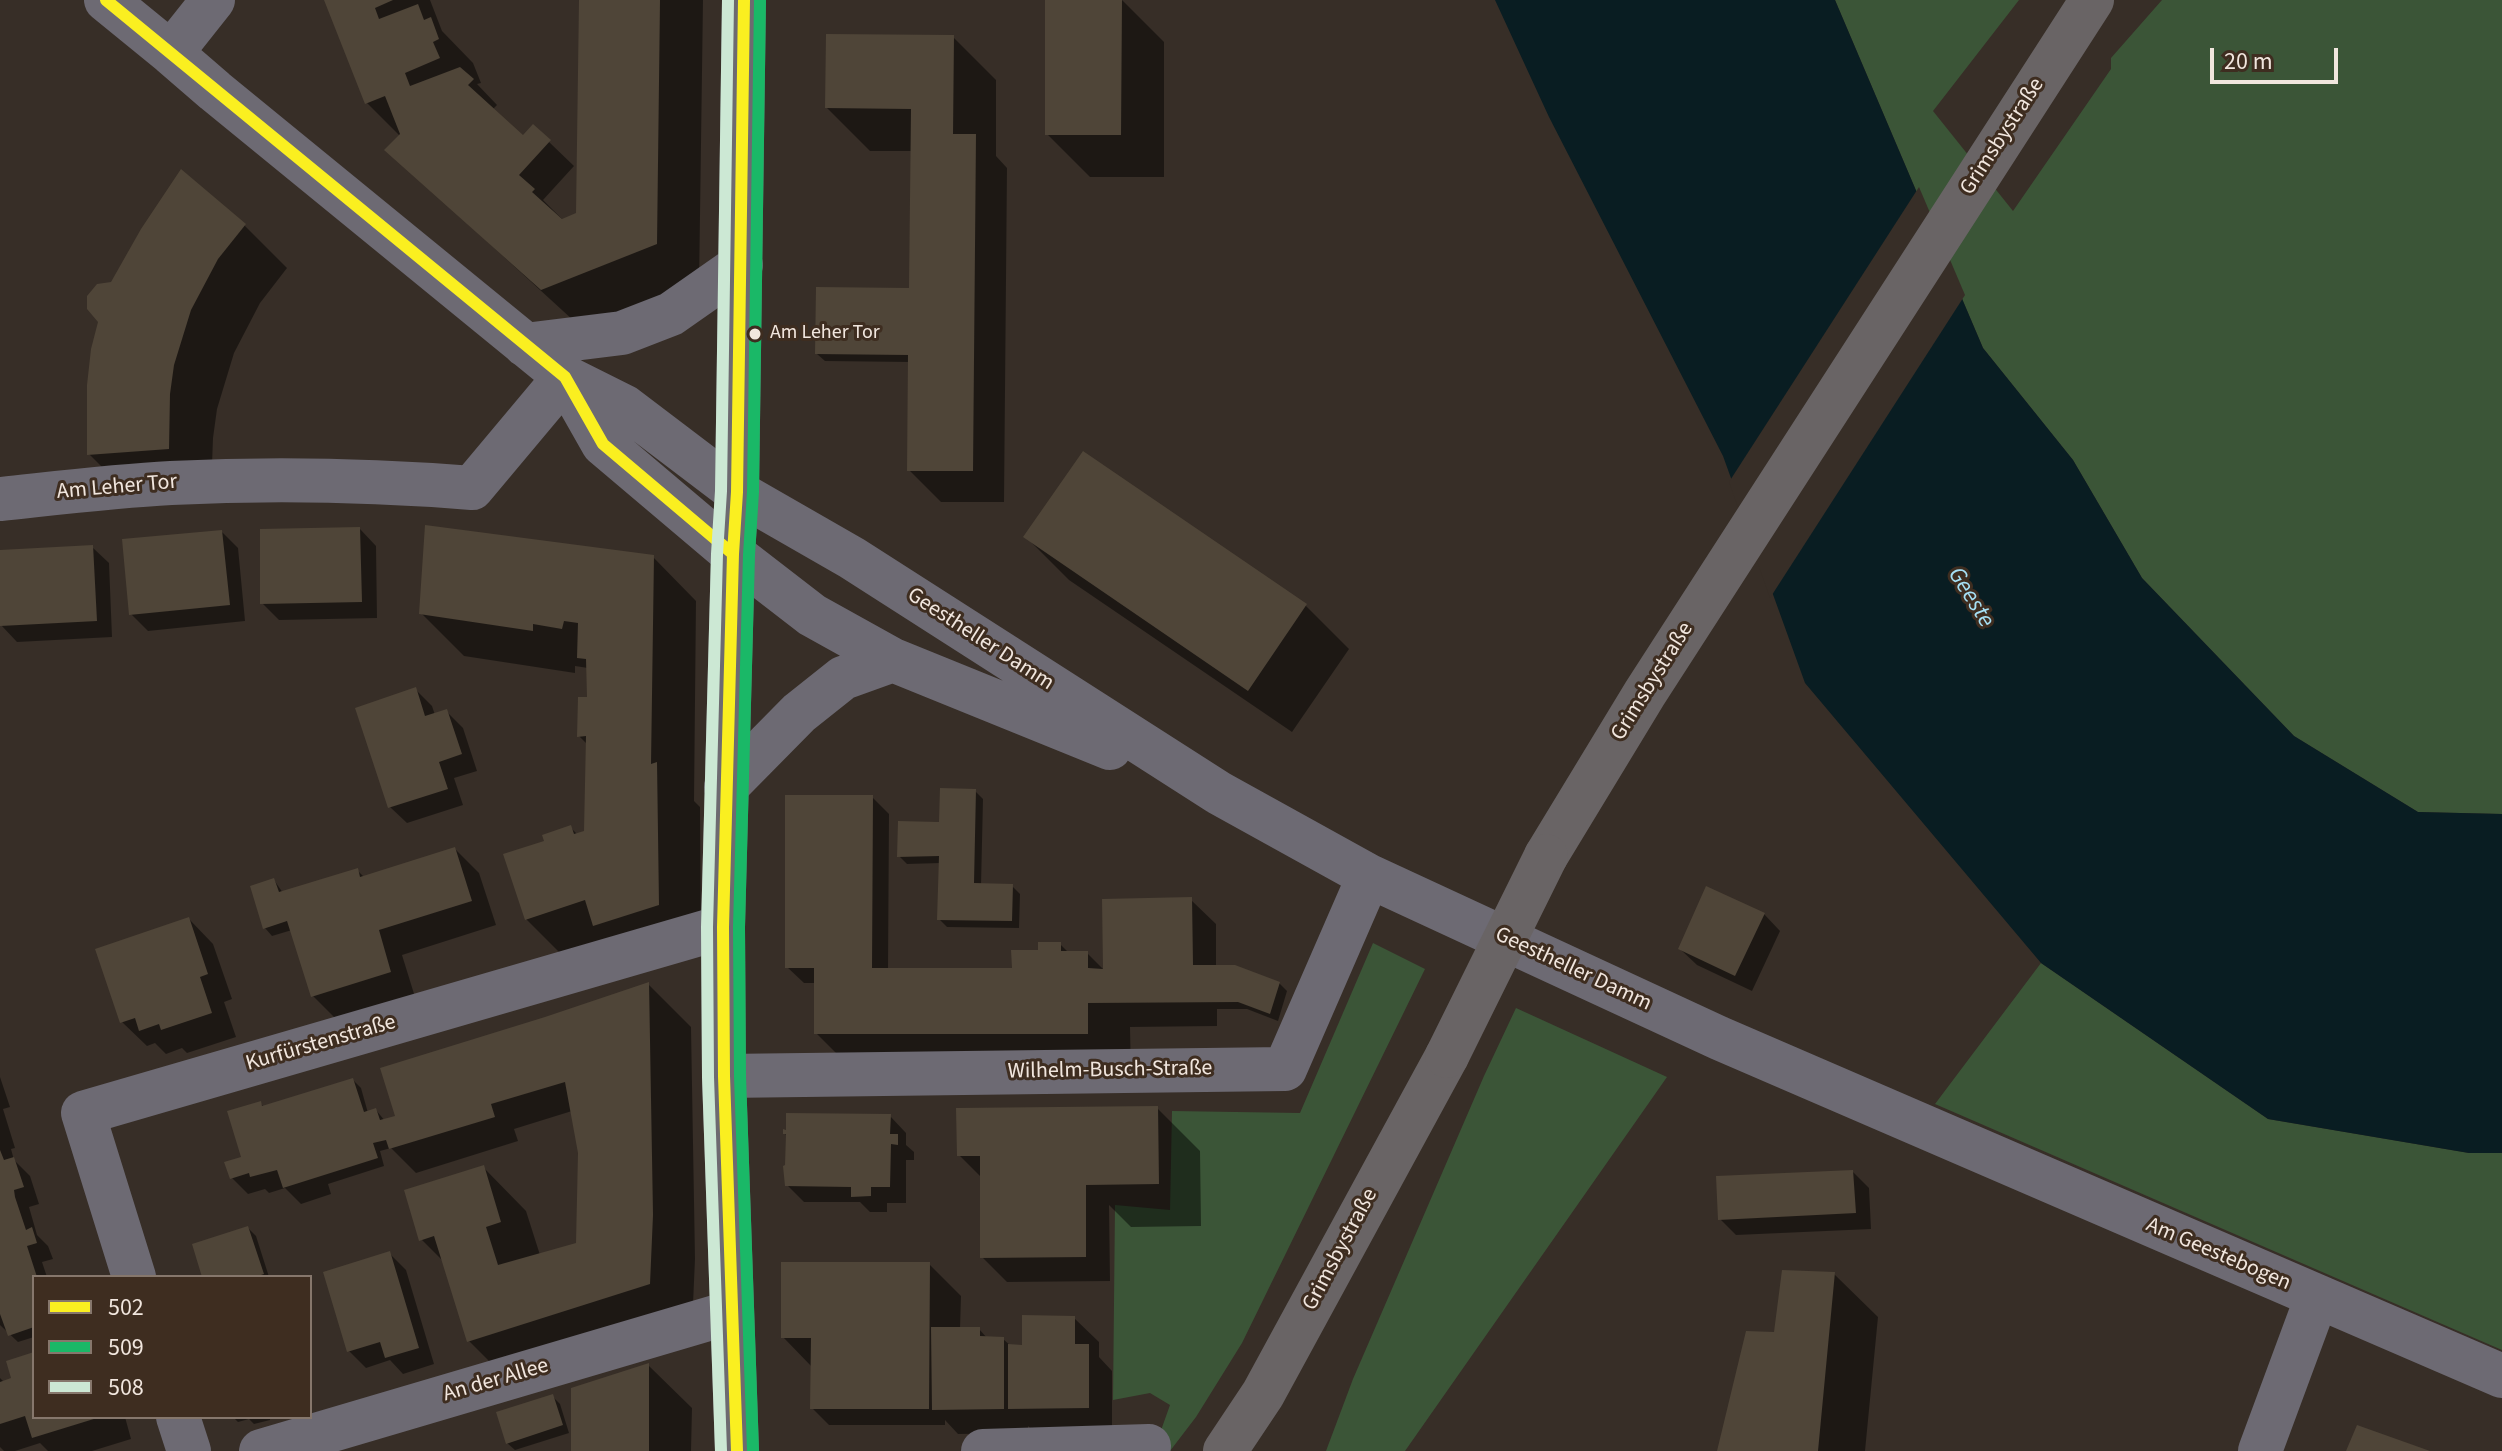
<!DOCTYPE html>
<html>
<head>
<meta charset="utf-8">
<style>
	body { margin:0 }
	#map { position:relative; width:2502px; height:1451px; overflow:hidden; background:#372e27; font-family:"Source Sans 3",sans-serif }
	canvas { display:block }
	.legend { position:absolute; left:32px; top:1275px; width:280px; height:144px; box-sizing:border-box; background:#3e2d20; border:2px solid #86776c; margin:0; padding:10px 14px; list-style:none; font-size:24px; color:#f1e6de }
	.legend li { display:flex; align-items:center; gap:16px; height:40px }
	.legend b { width:40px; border:2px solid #86776c }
	.scale { position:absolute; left:2210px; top:48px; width:128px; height:36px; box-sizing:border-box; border:4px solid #f1e6de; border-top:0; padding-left:10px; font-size:24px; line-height:28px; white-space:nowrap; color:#f1e6de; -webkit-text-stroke:6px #3e2d20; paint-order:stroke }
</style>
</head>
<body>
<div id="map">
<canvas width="2502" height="1451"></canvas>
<ul class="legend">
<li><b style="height:10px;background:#faef20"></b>502</li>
<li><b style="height:10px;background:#1ab867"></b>509</li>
<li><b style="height:10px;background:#cce8d4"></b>508</li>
</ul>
<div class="scale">20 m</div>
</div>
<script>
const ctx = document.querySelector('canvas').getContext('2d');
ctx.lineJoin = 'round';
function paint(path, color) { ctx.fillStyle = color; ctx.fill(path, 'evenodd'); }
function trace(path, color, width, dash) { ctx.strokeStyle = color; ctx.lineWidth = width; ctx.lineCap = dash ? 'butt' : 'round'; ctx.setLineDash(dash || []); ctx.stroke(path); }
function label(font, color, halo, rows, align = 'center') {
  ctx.font = font + ' "Source Sans 3",sans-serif'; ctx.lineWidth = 6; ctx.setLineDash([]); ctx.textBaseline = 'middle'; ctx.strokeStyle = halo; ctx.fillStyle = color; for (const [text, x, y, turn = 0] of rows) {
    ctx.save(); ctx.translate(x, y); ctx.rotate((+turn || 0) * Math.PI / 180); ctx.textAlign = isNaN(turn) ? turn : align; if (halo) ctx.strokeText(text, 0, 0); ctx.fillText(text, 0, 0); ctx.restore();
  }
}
const green = new Path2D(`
	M1835,0H2019L1933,111L2013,211L2111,69V58L2162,0H2502V814L2418,812L2294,736L2142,578L2073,460L1983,348Z
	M1373,943L1425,969L1242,1343L1196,1417L1170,1451H1149L1154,1450L1170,1405L1150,1393L1113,1400L1115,1205L1170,1210L1172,1111L1300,1113Z
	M2041,963L2268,1119L2469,1153H2502V1350L1935,1104Z
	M1516,1008L1667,1077L1405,1451H1326L1353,1379L1484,1076Z`);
const water = new Path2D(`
	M1495,0H1835L1983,348L2073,460L2142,578L2294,736L2418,812L2502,814V1153H2469L2268,1119L2041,963L1805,683L1723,456L1549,117Z`);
const pier = new Path2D(`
	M1919,187L1965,295L1770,598L1729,482Z`);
const shadow = new Path2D(`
	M326,0H430L442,31L473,63L481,83L477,84L497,105L492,110L523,138L549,142L574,166L543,200L564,221L578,215L581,0H703L699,287L586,332L387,150L401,137L367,103Z
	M1047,0H1122L1164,42V177H1090L1047,134Z
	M953,37L996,80V156L1007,168L1004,502H941L909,470L910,362L825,361L817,354L911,290L912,151H870L827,108Z
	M244,225L287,268L260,303L234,353L217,409L213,438L211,492L132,497L89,454L112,284Z
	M1083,454L1306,606L1349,649L1292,732L1069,580L1026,537Z
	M360,529L376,546L377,618L279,620L262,603Z
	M222,532L238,548L245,621L148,631L131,614Z
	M92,547L109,563L112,637L17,642L1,625L0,552Z
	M653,557L696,601L694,801L700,807L701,948L569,962L526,919L546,842L570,827L578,835L586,832L588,745L579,736L589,699L588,668L575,666V673L464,656L421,613Z
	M415,689L432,706L435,715L446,711L463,728L477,771L454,778L463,805L407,823L390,807Z
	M975,791L983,799L981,886H1012L1020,894L1019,928L947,927L939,919L941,863L907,864L899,856L941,824Z
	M872,797L889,814L888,970H1014L1040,952L1060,944L1069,953H1087L1105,971L1191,900L1216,924V967L1279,983L1287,991L1278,1021L1247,1009H1217V1026L1130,1027L1131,1076H859L816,1033V983H804L787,967Z
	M455,849L479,873L496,925L402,955L415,997L337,1020L313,996L292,930L272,936L265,928L274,880L283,893L357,870L364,877Z
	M1764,914L1780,931L1752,991L1697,965L1680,949Z
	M189,919L213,944L232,999L224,1002L236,1037L187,1053L182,1048L166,1054L155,1043L147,1046L122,1022Z
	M648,984L691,1027L695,1259L692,1327L512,1384L469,1341L445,1263L421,1239L483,1167L526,1211L540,1255L578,1245L580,1152L572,1111L514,1129L518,1141L416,1173L391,1148L380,1151L384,1166L328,1184L331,1194L301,1204L285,1188L269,1193L265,1189L248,1194L232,1178L243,1159L260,1103L265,1108L353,1080L361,1088L368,1113L376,1110L385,1121L397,1117Z
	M0,1077L10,1107L3,1109L15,1148L11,1149L14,1160L30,1176L39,1204L29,1207L37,1235L48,1246L53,1259L42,1262L47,1277H34V1337L18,1342L0,1325Z
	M1157,1108L1200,1151L1201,1226L1131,1227L1109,1205L1110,1281L1007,1282L982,1257V1178L959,1155Z
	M890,1116L906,1133V1145L914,1152V1160H906V1203H887V1212H870L860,1202H804L787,1185L788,1136L785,1134Z
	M1853,1172L1869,1188L1871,1229L1736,1235L1720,1219Z
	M248,1228L256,1236L269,1277H204Z
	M389,1253L406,1270L434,1364L403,1374L390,1360L366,1368L349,1351Z
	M929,1264L961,1296L960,1329H979L988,1339H1003L1011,1346L1024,1347L1074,1318L1099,1342V1357L1112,1371V1432H1034L1028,1426V1433L958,1434L945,1420V1425H829L812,1408V1367L783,1337Z
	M1834,1274L1878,1317L1865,1451H1719L1775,1335Z
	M34,1354V1417H125L131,1439L92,1451H48L40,1443L15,1451H4L0,1447V1378L5,1383L14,1380Z
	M649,1366L692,1408L691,1451H573Z
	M552,1396L560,1404L569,1433L515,1450L507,1443Z
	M233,1417H270V1420L254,1424L249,1419L238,1422Z`);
const building = new Path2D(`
	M324,0H393L375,8L379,19L418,4L424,20L431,17L439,39L433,42L440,58L405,73L410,86L460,67L474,79L468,85L523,135L533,124L551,140L519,175L535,189L532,192L562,219L576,213L579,0H660L657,244L541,290L384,150L400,134L385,96L365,104Z
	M1045,0H1122L1121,135H1045Z
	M826,34L954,35L953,134H976L973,471H907L908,355L815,354L816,287L909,288L911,109L825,108Z
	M181,169L246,224L218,259L191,310L174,365L170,394L169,449L87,455V385L91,349L98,322L87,309V296L97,284L111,282L141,229Z
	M1083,451L1307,604L1248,691L1023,537Z
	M425,525L654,555L651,764L657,762L659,905L593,926L585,900L525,920L503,854L544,841L542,835L571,825L574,834L584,831L586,736L577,737L578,697H587L586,659L577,658L578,623L564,621L562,629L533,624V631L419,614Z
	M360,527L362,602L260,604V529Z
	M222,530L230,605L129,615L122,539Z
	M93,545L97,621L0,626V550Z
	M416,687L425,716L447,709L462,754L439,762L448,789L388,808L355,708Z
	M940,788L976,789L974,883L1013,884L1012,921L937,920L939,856L897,857L898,821L939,822Z
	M785,795H873L872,968H1012L1011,950H1038V942H1061V951H1088V968L1103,969L1102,899L1192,897L1193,965H1235L1280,982L1270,1014L1238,1002L1088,1003V1034H814V968H785Z
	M455,847L472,901L379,930L391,972L311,997L287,921L263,929L250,886L274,878L279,892L358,868L360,877Z
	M1706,886L1765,913L1735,976L1678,949Z
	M189,917L208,974L200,977L212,1013L161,1030L159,1024L139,1031L135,1018L120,1023L95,949Z
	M649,982L653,1215L650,1284L467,1342L434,1236L419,1241L404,1190L484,1165L501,1222L486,1227L498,1265L576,1243L578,1153L565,1082L491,1104L495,1117L389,1149L386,1140L373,1143L378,1158L283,1188L277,1170L250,1177L249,1173L230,1179L224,1162L241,1157L227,1111L261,1101L262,1106L353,1078L364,1112L376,1108L380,1120L395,1116L380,1068L545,1017Z
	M1158,1106L1159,1184L1086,1185V1257L980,1258V1156H957L956,1108Z
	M786,1113L891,1114L890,1134H898V1145L891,1144L890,1187H871V1196L851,1197V1187L785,1186L783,1166L785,1165L786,1134H783V1129L786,1130Z
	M0,1150L4,1160L14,1157L24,1187L14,1190L15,1197L26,1230L32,1227L37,1243L27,1246L37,1277H34V1327L8,1336L0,1314Z
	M1853,1170L1856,1213L1718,1220L1716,1176Z
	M248,1226L264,1274L255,1277H202L192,1244Z
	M390,1251L419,1348L385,1358L380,1342L347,1352L323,1272Z
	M781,1262H930L929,1409H810L811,1338H781Z
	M1782,1270L1835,1272L1818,1451H1717L1746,1331L1774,1332Z
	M1022,1315L1075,1316V1344H1089V1408L1008,1409V1344L1022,1345Z
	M931,1327H980V1336L1004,1337V1409L932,1410Z
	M34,1352V1417L97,1418L32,1438L25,1416L0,1424V1382L11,1378L6,1361Z
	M649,1363V1451H571V1388Z
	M553,1394L563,1425L506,1444L496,1412Z
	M2357,1425L2430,1451H2346Z`);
const minor = new Path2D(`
	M106,0L171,53L215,91L565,377L625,407L737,492L852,558L1219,793L1369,876L1719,1038L2502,1376
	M171,53L213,0
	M525,345L622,333L671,314L741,265
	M565,377L603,444L733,554L812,615L893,660L1110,748
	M0,499C57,493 114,486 171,483C271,478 372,480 472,488L565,377
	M726,787L799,713L843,678L893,660
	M724,1076L1285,1069L1369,876
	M134,1277L83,1113L723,927
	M178,1417L189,1451
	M261,1451L732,1312
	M983,1451L1149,1446
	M2260,1451L2317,1297`);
const major = new Path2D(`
	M737,1451L724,1076L723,927L733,554L737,492L744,0`);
const highway = new Path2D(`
	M1546,856L1645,693L2092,0
	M1225,1451L1263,1394L1447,1056`);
const highwayBridge = new Path2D(`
	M1447,1056L1546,856`);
const bus1 = new Path2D(`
	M106,0L565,377L603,444L733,554
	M737,1451L724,1076L723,927L733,554L737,492L744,0`);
const bus2 = new Path2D(`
	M753,1450L740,1076L739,927L749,555L753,492L760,0`);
const bus3 = new Path2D(`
	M721,1451L708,1077L707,927L717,554L721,491L728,0`);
const markers = [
	[755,334,7,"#f1e6de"]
];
const busNames = [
	["Am Leher Tor",770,334]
];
const streetNames = [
	["Grimsbystraße",2003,137,-57],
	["Am Leher Tor",117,488,-5],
	["Geestheller Damm",980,640,33],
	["Grimsbystraße",1653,682,-58],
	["Geestheller Damm",1573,970,25],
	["Kurfürstenstraße",321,1044,-16],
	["Wilhelm-Busch-Straße",1110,1071,-1],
	["Grimsbystraße",1341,1250,-62],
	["Am Geestebogen",2218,1255,23],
	["An der Allee",496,1381,-16]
];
const waterNames = [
	["Geeste",1970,598,58]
];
paint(green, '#3b5537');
paint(water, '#091d22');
paint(pier, '#372e27');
paint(shadow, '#0007');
paint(building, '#4f4538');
trace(minor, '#6d6a73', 44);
trace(major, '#6d6a70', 44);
trace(highway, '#696465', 44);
trace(highwayBridge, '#696465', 44);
trace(bus1, '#faef20', 12);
trace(bus2, '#1ab867', 12);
trace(bus3, '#cce8d4', 12);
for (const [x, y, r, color] of markers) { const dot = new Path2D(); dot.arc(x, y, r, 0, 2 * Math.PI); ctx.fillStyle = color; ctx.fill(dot); trace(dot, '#3e2d20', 3); }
label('20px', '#f1e6de', '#3e2d20', busNames, 'left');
label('22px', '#f1e6de', '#3e2d20', streetNames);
label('italic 24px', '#a6e1f6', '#3e2d20', waterNames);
</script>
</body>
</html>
